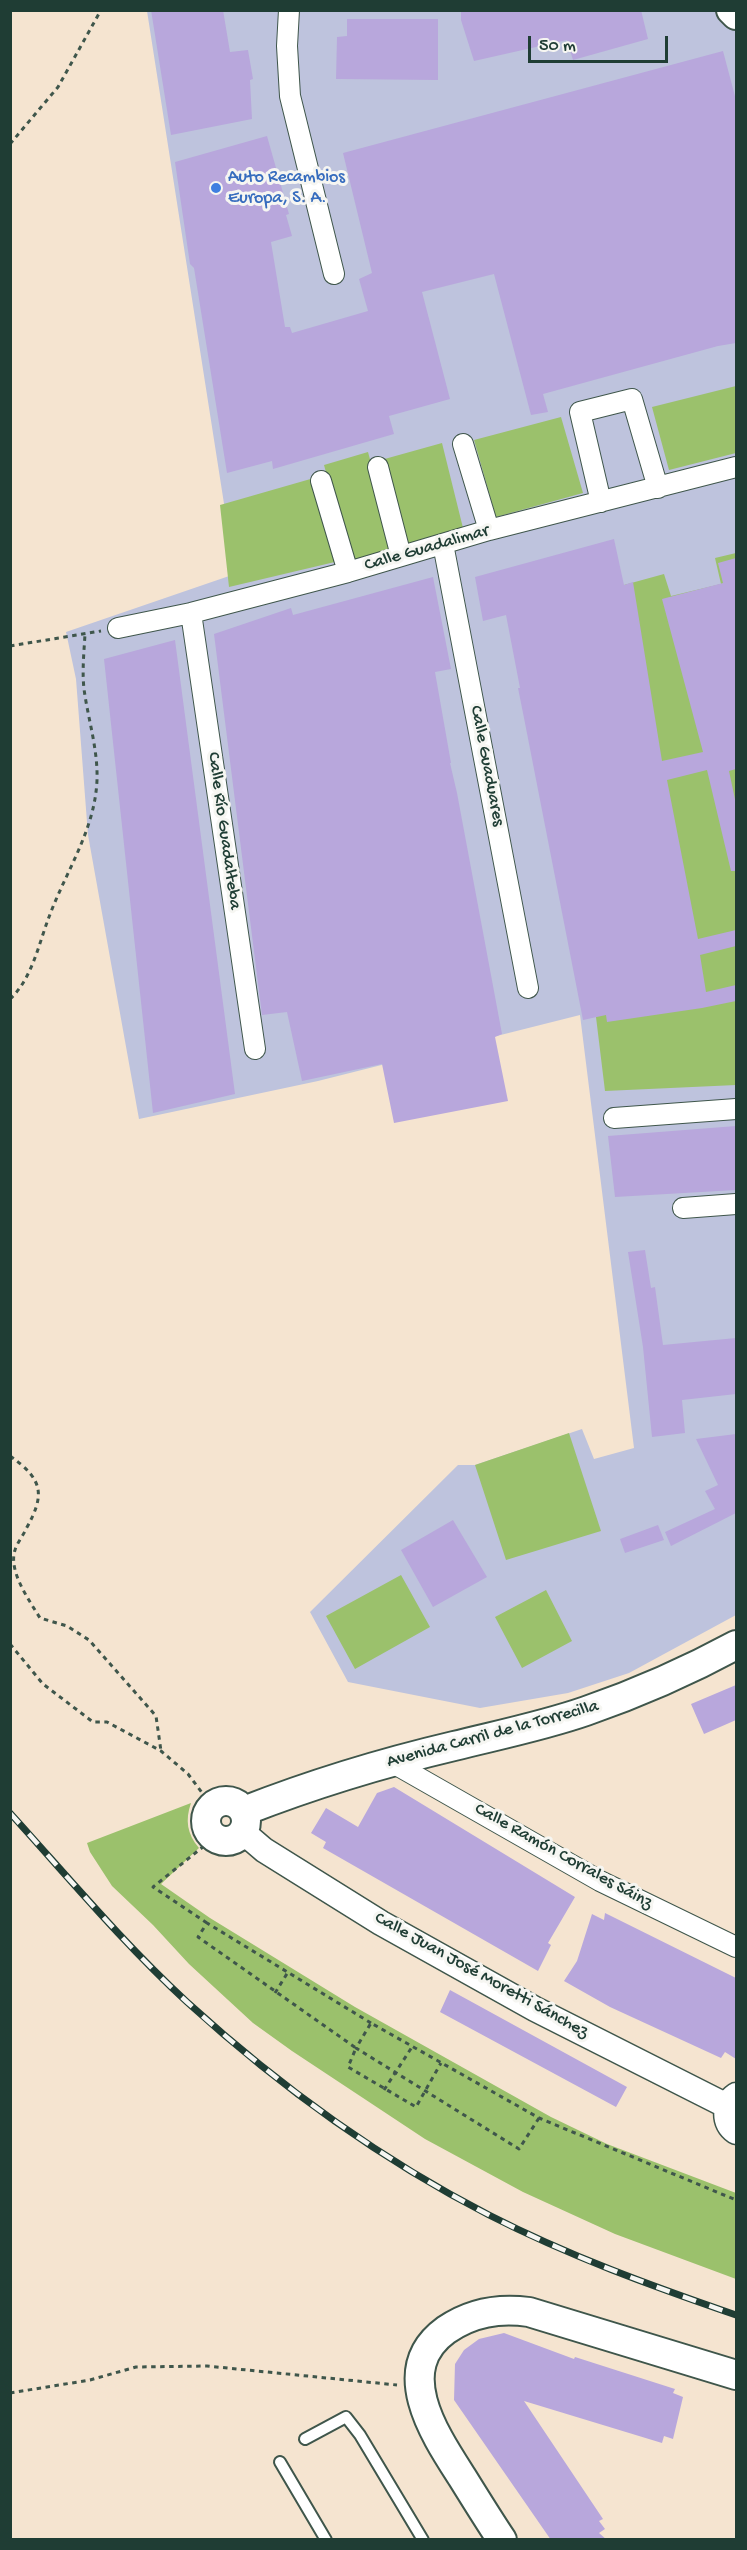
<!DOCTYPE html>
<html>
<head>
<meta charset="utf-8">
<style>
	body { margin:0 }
	#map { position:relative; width:747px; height:2550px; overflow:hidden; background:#f5e4d0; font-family:"Gochi Hand",sans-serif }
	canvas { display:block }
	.frame { position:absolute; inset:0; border:12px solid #1f3d34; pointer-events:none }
	.scale { position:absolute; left:528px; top:36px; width:140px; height:27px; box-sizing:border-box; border:3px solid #1f3d34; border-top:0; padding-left:8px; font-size:18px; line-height:21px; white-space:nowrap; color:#1f3d34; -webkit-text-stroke:4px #f6f6f2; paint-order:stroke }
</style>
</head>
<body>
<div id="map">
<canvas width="747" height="2550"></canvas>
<div class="frame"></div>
<div class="scale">50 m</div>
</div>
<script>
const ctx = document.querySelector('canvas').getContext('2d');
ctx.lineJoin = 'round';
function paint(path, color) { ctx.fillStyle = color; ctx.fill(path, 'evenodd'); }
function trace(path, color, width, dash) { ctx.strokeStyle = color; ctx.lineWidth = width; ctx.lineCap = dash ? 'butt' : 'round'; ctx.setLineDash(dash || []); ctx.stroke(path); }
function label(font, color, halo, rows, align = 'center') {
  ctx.font = font + ' "Gochi Hand",sans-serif'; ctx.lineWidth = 6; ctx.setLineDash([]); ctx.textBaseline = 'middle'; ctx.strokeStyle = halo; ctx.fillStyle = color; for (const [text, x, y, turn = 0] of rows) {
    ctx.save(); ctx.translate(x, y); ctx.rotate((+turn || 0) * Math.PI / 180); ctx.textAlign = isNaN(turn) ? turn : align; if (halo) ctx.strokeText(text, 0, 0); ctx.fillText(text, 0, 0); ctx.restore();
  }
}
const industrial = new Path2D(`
	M147,11H736V1615L629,1673L568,1693L480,1708L348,1682L310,1612L458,1465H475L582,1429L594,1459L634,1448L580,1015L318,1081L139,1119L88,835L76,679L66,632L235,574Z`);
const green = new Path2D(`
	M736,386V453L669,470L652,407Z
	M561,417L583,493L496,517L474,440Z
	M442,443L463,528L404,545L381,460Z
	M368,452L394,548L350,561L324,465Z
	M314,478L339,561L229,587L220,505Z
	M736,553V1085L605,1091L596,1017L624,585L664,574L671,596L721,584L715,558Z
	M569,1433L601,1531L506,1560L475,1465Z
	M401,1575L430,1627L355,1669L326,1616Z
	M546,1590L572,1641L522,1668L495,1617Z
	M191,1803C185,1820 187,1834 199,1848L161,1884L210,1918L355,2007L551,2117L607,2144L736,2193V2279L615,2234L523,2192L425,2139L292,2051L253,2023L189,1964L153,1925L112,1886L90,1852L87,1843Z`);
const building = new Path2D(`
	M151,10H223L230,52L248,50L253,79L250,80L252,119L171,135Z
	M461,10H641L648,39L573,60L567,40L474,61L461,20Z
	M347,19H438V80L336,79L337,37L347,36Z
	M723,51L736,100V343L718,346L543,394L548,412L531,415L494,274L422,292L450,399L389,416L394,434L273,469L272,461L227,473L194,268L190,264L175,162L267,136L289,214L286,215L292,236L271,242L285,327H290L292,333L368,311L359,279L372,273L343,153Z
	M614,539L624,585L633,582L662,761L703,752L662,599L723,583L718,563L736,558V769L729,771L736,804V871H731L707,770L667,780L698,939L736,930V946L700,955L706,992L736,985V1001L702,1008L607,1022L606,1015L583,1020L524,718L518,688H520L506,615L483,621L475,577Z
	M433,577L451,669L435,672L451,763H450L457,793L502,1034L495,1037L508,1101L394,1123L382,1064L302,1081L287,1012L262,1015L214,634L291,608L293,615Z
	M175,640L235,1094L153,1113L104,659Z
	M736,1126V1190L615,1197L608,1136Z
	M645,1250L651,1288L655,1287L663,1345L736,1338V1394L682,1400L685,1433L652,1437L643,1347L628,1252Z
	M736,1434V1513L671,1546L665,1532L715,1509L705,1491L718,1485L696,1439Z
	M453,1520L487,1577L433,1607L401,1550Z
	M658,1525L664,1540L625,1553L620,1539Z
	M736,1685V1720L704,1734L691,1704Z
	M394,1787L575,1897L548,1943L551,1945L538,1971L323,1848L326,1842L311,1833L326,1808L358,1827L377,1793Z
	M605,1913L736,1978V2059L725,2052L721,2058L610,2007L564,1981L577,1961L592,1914L604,1920Z
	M450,1990L627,2087L616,2107L440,2012Z
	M504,2333L574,2359L575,2357L675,2389L673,2393L683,2397L673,2439L664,2436L662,2443L524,2401L603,2519L599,2521L605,2529L599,2533L607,2540H551L454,2400L455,2364L464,2350L479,2339Z`);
const path = new Path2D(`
	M10,144L58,87L101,10
	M10,646L101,631
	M10,999C32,979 39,943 49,917C66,871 95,830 97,780C98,749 88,719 84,689C82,671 84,652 85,634
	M10,1456C44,1480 45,1495 26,1529C23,1536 17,1543 15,1550C8,1571 29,1600 40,1618L67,1626L89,1640L156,1716L161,1751
	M10,1644L43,1684L93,1722H107L161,1751L188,1774L212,1806
	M207,1923L153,1887L204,1846L231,1851
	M275,1993L288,1972
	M371,2023L207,1923L198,1937L356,2048L348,2067L416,2107L441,2063
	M384,2090L412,2047
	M539,2118L519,2149L356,2048L371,2023L539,2118L736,2200
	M10,2393L90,2380L136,2367L207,2366L397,2385`);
const service = new Path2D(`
	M305,2439L346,2417L360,2435L423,2540
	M280,2462L326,2540`);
const minor = new Path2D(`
	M289,10L287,46L290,96L334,274
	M463,444L489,530
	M378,467L401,556
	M321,481L348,572
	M601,502L580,412L632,399L658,488
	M443,544L528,988
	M191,613L255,1049
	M118,628L191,613L348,572L489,530L736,467
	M614,1118L736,1109
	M683,1208L736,1204
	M393,1763L600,1881L736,1947`);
const tertiary = new Path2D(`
	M243,1832L264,1850L381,1923L535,2009L727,2106
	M736,2095C723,2104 723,2123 736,2132`);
const secondary = new Path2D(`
	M731,10L736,15
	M206 1821a20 20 0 1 1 40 0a20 20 0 1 1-40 0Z
	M244,1811C313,1784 382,1763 454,1746C498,1735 543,1726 586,1711C638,1693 688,1671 736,1645
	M502,2540C488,2519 475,2498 462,2477C435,2435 391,2370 446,2330C472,2312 499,2308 529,2312L736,2375`);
const rail = new Path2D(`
	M10,1813C68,1877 124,1944 187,2002C277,2084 380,2159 489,2215C569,2256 652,2286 736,2315`);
const markers = [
	[216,188,6,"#3f7fe0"]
];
const shopNames = [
	["Auto Recambios",228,178],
	["Europa, S. A.",228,199]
];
const streetNames = [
	["Calle Guadalimar",427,549,-16],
	["Calle Guaduares",486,766,79],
	["Calle Río Guadalteba",223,831,82],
	["Avenida Carril de la Torrecilla",493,1735,-15],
	["Calle Ramón Corrales Sáinz",563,1857,29],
	["Calle Juan José Moretti Sánchez",481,1976,29]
];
paint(industrial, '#bec3dd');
paint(green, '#9bc16c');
paint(building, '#b8a7dc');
trace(service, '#3f564b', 14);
trace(minor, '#3f564b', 22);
trace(tertiary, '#3f564b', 27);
trace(secondary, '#3f564b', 32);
trace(path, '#3f564b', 3, [4.5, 4.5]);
trace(service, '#fff', 10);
trace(minor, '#fff', 20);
trace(tertiary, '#fff', 24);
trace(secondary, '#fff', 28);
trace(rail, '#1f3d34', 7);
trace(rail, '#f6f6f2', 4.5, [14]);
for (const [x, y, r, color] of markers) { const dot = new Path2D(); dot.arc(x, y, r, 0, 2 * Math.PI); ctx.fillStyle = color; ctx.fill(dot); trace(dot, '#f6f6f2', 2); }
label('18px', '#366cbe', '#f6f6f2', shopNames, 'left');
label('18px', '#1f3d34', '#f6f6f2', streetNames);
</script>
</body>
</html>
